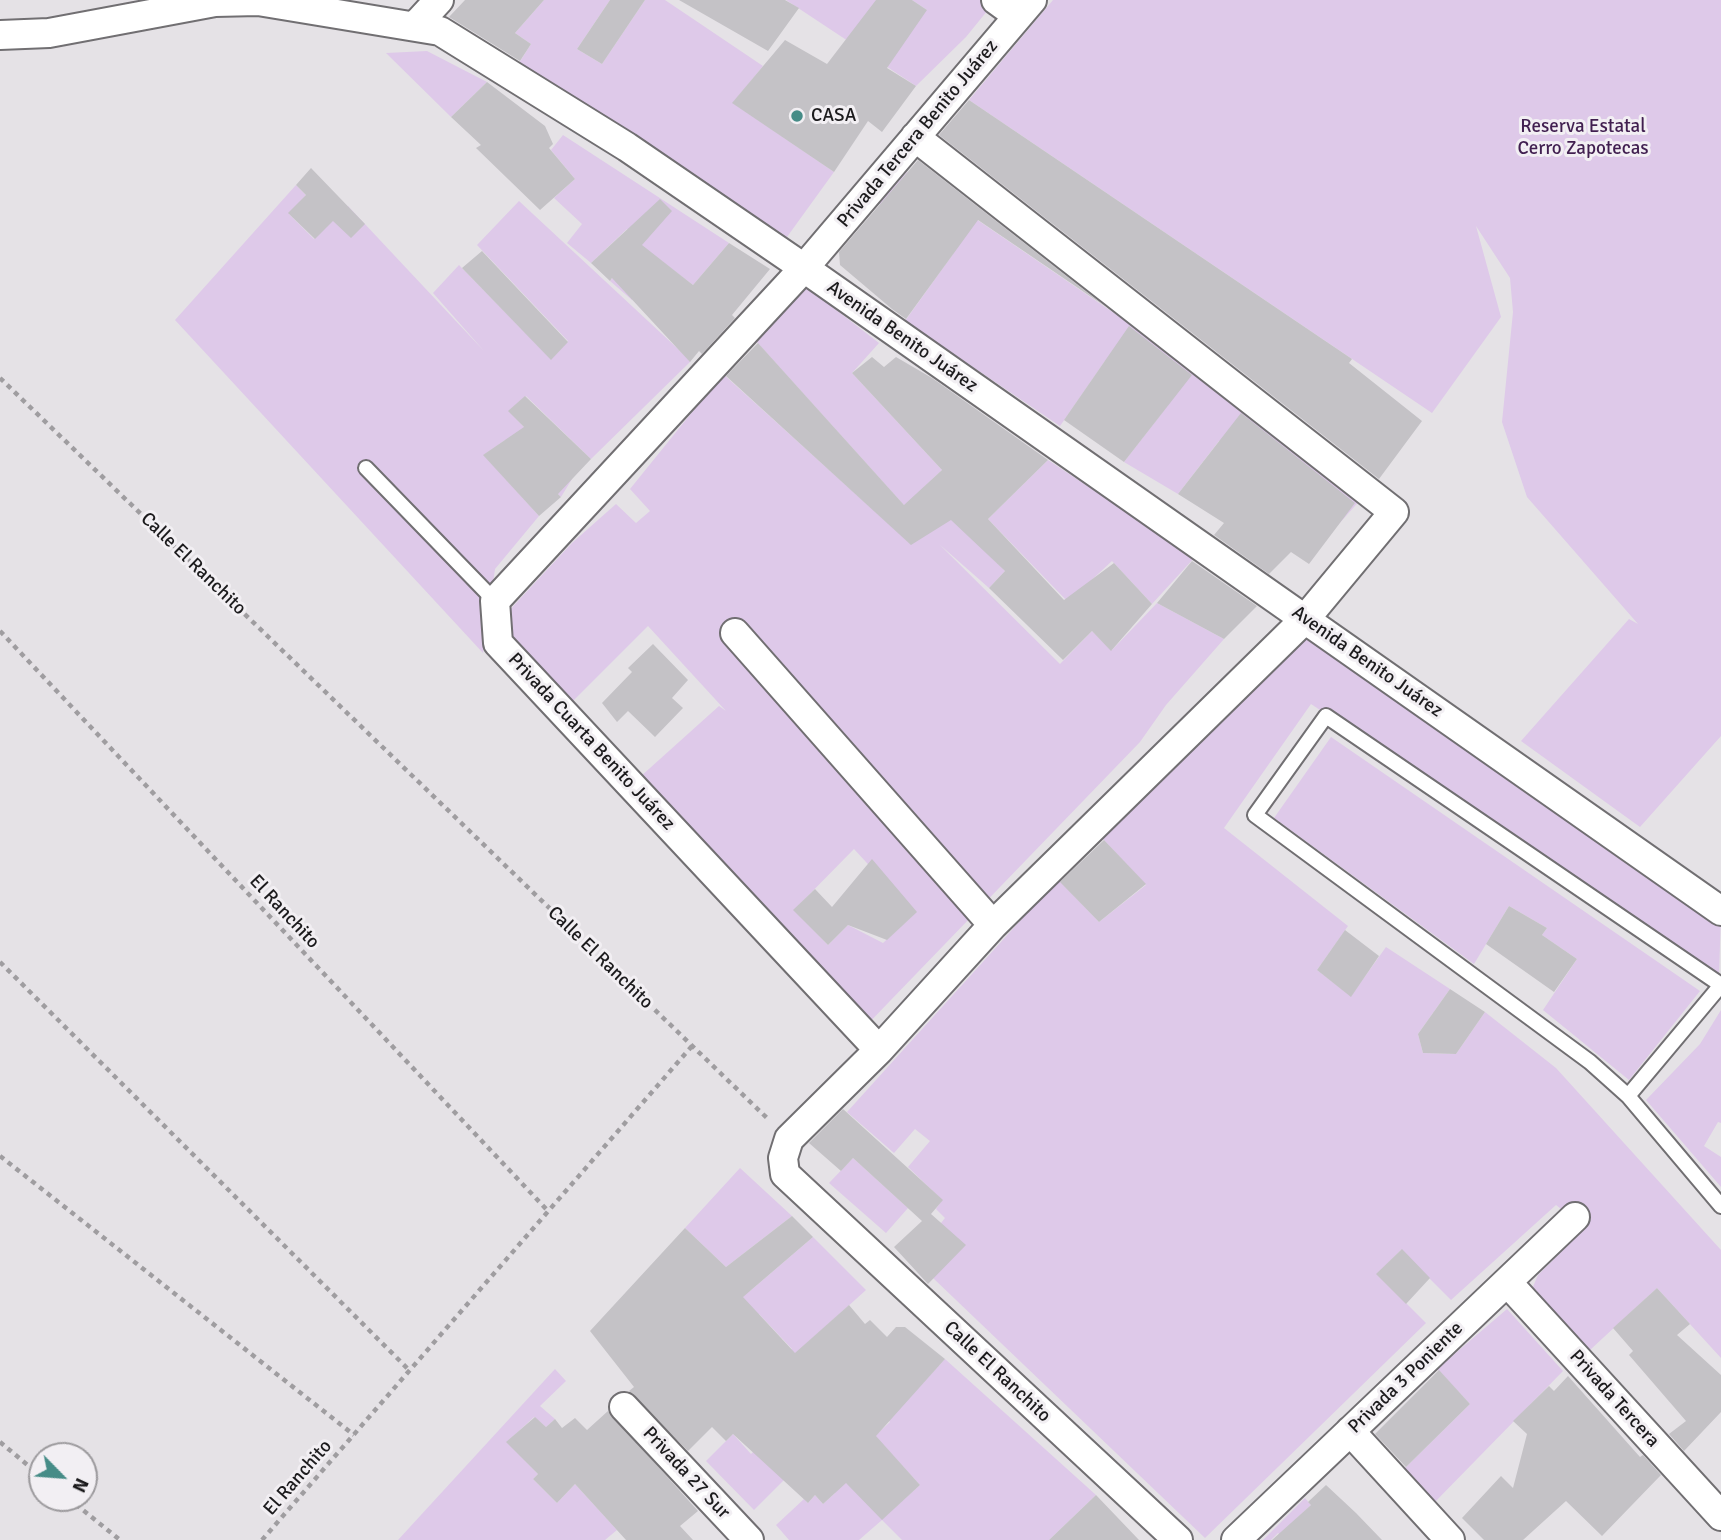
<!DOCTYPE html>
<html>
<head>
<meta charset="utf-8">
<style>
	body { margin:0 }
	#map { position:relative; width:1721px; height:1540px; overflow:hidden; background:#e5e2e6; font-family:Signika,sans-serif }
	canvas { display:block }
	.north { position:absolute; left:28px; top:1442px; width:70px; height:70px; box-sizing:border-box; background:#f2eff3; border:2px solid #9c9a9d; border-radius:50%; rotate:115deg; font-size:19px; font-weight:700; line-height:28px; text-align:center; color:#1c1b1d }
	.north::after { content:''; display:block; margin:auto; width:24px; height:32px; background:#468c87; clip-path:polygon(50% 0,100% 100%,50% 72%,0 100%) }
</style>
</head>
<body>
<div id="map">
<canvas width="1721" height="1540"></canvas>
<div class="north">N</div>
</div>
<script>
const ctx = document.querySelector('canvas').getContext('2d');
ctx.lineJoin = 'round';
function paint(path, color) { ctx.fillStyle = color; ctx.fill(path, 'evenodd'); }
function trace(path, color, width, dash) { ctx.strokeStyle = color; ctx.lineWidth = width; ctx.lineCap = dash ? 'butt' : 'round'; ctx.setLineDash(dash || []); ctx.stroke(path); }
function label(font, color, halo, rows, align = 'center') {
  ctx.font = font + ' Signika,sans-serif'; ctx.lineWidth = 6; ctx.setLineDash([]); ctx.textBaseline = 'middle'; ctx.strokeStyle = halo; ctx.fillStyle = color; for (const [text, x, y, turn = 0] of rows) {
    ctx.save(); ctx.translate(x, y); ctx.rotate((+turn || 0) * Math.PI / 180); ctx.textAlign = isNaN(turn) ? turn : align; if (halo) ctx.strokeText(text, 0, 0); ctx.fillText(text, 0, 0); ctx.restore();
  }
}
const green = new Path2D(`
	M544,0H610L577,49L602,64L645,0H665L763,66L733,103L834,172L787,237L519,63L531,44L515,33Z
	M786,0H876L927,10L912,0H996L966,37L916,86Z
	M1053,0H1721V736L1640,827L1521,741L1629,619L1638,624L1527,497L1502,422L1513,312L1510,278L1476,226L1501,317L1432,413L969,100Z
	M427,51L487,82L451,117L386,53Z
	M563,135L729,243L693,285L660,260L632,300L610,281L643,243L627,229L591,263L567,243L582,224L554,198L575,179L551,150Z
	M907,172L1130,324L1362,498L1338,525L1219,441L1178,494L1124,462L1168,405L1105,361L1060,426L905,321L953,254L878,203Z
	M296,185L306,195L289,214L314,239L348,206L484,351L433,293L459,265L551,359L568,341L477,245L519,201L691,361L591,459L526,396L509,411L572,479L561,497L505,440L484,455L539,516L495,569L483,653L175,320Z
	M800,282L879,343L852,373L942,470L924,487L1005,571L989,588L939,544L1060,664L1092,631L1112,650L1157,603L1224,639L1166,705L1140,742L861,1031L640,777L719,706L726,711L648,626L572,702L504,636V616L572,543L616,504L636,523L650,511L630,489L723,374L911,544L929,533L755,340ZM854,849L914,914L883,943L848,925L828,945L794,910Z
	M1048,460L1195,557L1152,604L1112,561L1068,602L988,519Z
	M1306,627L1721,912L1719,976L1311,704L1224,828L1348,926L1317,970L1351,996L1386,947L1450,989L1418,1034L1423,1053L1456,1054L1485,1012L1556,1068L1721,1250V1358L1657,1288L1590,1350L1532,1289L1538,1275L1585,1228L1556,1205L1451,1300L1401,1250L1377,1274L1426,1323L1205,1538L933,1278L941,1223L945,1218L936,1209L942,1200L908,1167L930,1141L915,1129L894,1153L847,1112L1058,879L1099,922L1146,885L1102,838Z
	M1331,737L1700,991L1629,1080L1543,1010L1577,959L1542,935L1547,928L1509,906L1474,964L1274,818Z
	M1721,1010V1123L1718,1122L1704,1146L1721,1157V1187L1646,1100L1700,1044Z
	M853,1158L908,1208L886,1233L829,1183Z
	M740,1168L792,1216L726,1267L685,1228Z
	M813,1237L866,1290L805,1345L876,1435L890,1422L845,1375L917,1389L945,1359L1096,1495L1049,1540H902L882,1520L859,1540H789L776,1525L804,1499L808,1503L815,1495L823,1504L835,1493L831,1433L754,1510L706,1461L733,1434L751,1454L806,1400L765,1376L792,1349L759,1314L712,1362L735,1276L750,1291ZM886,1448L920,1485L882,1519Z
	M1507,1309L1563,1371L1433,1504L1403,1470L1470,1404L1437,1369Z
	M555,1369L566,1381L540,1406L555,1419L546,1427L534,1417L507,1442L538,1474L533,1479L557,1503L575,1484L617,1530L605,1540H398Z
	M1305,1498L1311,1505L1297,1518L1285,1540L1278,1533L1271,1540H1263Z`);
const building = new Path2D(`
	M465,0H544L515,33L531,44L520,61L449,17Z
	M610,0H645L602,64L577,49Z
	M679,0H785L799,8L768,51Z
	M876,0H912L927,10L887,68L916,86L882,132L868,121L834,172L732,103L785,40L827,64Z
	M487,82L545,126L553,144L549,148L575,179L540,210L476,148L481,145L451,117Z
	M969,100L1352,359L1349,363L1422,421L1379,479L939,135Z
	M918,160L1106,307L978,220L906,319L892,309L840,265L839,252Z
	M311,168L365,224L351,238L333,221L315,239L288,213L306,195L296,185Z
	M660,199L672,211L642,245L693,285L729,243L770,269L732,315L735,318L702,354L699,351L690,362L612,278L610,281L591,263Z
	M482,251L568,342L551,360L462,268Z
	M1129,326L1192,375L1124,462L1064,420Z
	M758,343L904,505L942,470L852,373L872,357L884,367L896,357L932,378L1048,460L988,519L1064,600L1114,563L1152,604L1111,651L1092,631L1063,660L989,588L1005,571L951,520L911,545L726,376Z
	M525,396L591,459L558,494L561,497L539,516L483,455L524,427L508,411Z
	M1241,413L1355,503L1309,564L1291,552L1269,574L1214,535L1224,523L1178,494Z
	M1192,561L1257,606L1224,639L1157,603Z
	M653,644L688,680L672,698L683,708L655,737L628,711L617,722L602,703L632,672L628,668Z
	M1104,840L1146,884L1099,922L1060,882Z
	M872,859L917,912L887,940L848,925L828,945L793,910L815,889L832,907Z
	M1509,906L1547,928L1542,935L1577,959L1554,992L1486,944Z
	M1345,930L1379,956L1351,997L1317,970Z
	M1450,989L1485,1012L1456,1054L1423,1053L1418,1034Z
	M843,1109L943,1200L931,1214L966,1245L928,1284L894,1247L922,1221L853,1158L841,1171L809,1143Z
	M792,1216L813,1237L743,1297L795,1353L849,1305L865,1324L870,1320L887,1337L896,1327H905L945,1359L876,1436L920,1485L882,1520L846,1483L823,1504L815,1495L808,1503L733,1434L726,1441L712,1427L688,1451L629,1391L634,1387L590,1331L685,1228L726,1267Z
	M1402,1249L1430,1278L1406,1304L1376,1274Z
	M1657,1288L1690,1324L1677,1335L1721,1375V1412L1684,1451L1669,1434L1686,1421L1629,1355L1633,1351L1613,1328Z
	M1439,1370L1470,1404L1406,1467L1375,1434Z
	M1568,1376L1640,1457L1643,1455L1661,1475L1602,1536L1566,1501L1523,1540H1484L1462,1518L1501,1476L1513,1488L1527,1434L1513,1421L1549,1386L1554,1391Z
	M608,1411L698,1511L680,1526L693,1540H626L575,1484L557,1503L533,1479L538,1474L506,1442L535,1417L546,1427L555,1419L562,1428L575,1418L587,1430Z
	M1326,1485L1356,1513L1382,1540H1272L1311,1505L1308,1502Z
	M1096,1495L1139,1540H1049Z`);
const path = new Path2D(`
	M0,378L768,1119
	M0,631L548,1211
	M0,962L410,1371
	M0,1156L354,1435
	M0,1442L42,1477
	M68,1498L120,1540
	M262,1540L692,1046`);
const service = new Path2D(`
	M366,468L495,601
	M1721,985L1326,716L1255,815L1590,1062L1628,1096L1721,985V984
	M1628,1096L1721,1206`);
const minor = new Path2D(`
	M996,0L1018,16
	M415,26L439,0
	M0,35L49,33L215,2L258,1L440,31L627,147L804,268L1721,911
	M915,137L1394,512L1306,618L993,925L879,1050L789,1139L783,1158L785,1174L1178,1540
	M735,633L993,925
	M879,1050L498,643L495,601L804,268L1032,0
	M1507,1282L1721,1516
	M624,1407L749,1540
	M1350,1431L1450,1540
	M1236,1540L1575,1217`);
const markers = [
	[797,116,7,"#468c87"]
];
const poiNames = [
	["CASA",811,116]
];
const parkNames = [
	["Reserva Estatal",1583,127],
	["Cerro Zapotecas",1583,149]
];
const streetNames = [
	["Privada Tercera Benito Juárez",918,134,-50],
	["Avenida Benito Juárez",902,337,35],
	["Calle El Ranchito",193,564,44],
	["Avenida Benito Juárez",1367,662,35],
	["Privada Cuarta Benito Juárez",591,742,47],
	["El Ranchito",284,912,47],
	["Calle El Ranchito",600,958,44],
	["Calle El Ranchito",997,1372,43],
	["Privada 3 Poniente",1406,1378,-44],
	["Privada Tercera",1614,1399,48],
	["Privada 27 Sur",686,1473,47],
	["El Ranchito",298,1478,-49]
];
paint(green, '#dec9e9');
paint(building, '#c4c2c6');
trace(service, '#716f72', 18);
trace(minor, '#716f72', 32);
trace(path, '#9f9da0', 4.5, [5, 5]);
trace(service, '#fff', 14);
trace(minor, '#fff', 28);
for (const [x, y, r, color] of markers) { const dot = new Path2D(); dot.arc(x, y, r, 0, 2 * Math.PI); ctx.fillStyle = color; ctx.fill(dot); trace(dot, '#f2eff3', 2.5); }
label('19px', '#1c1b1d', '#f2eff3', poiNames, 'left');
label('19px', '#411f50', '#f2eff3', parkNames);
label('19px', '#1c1b1d', '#f2eff3', streetNames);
</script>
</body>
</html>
